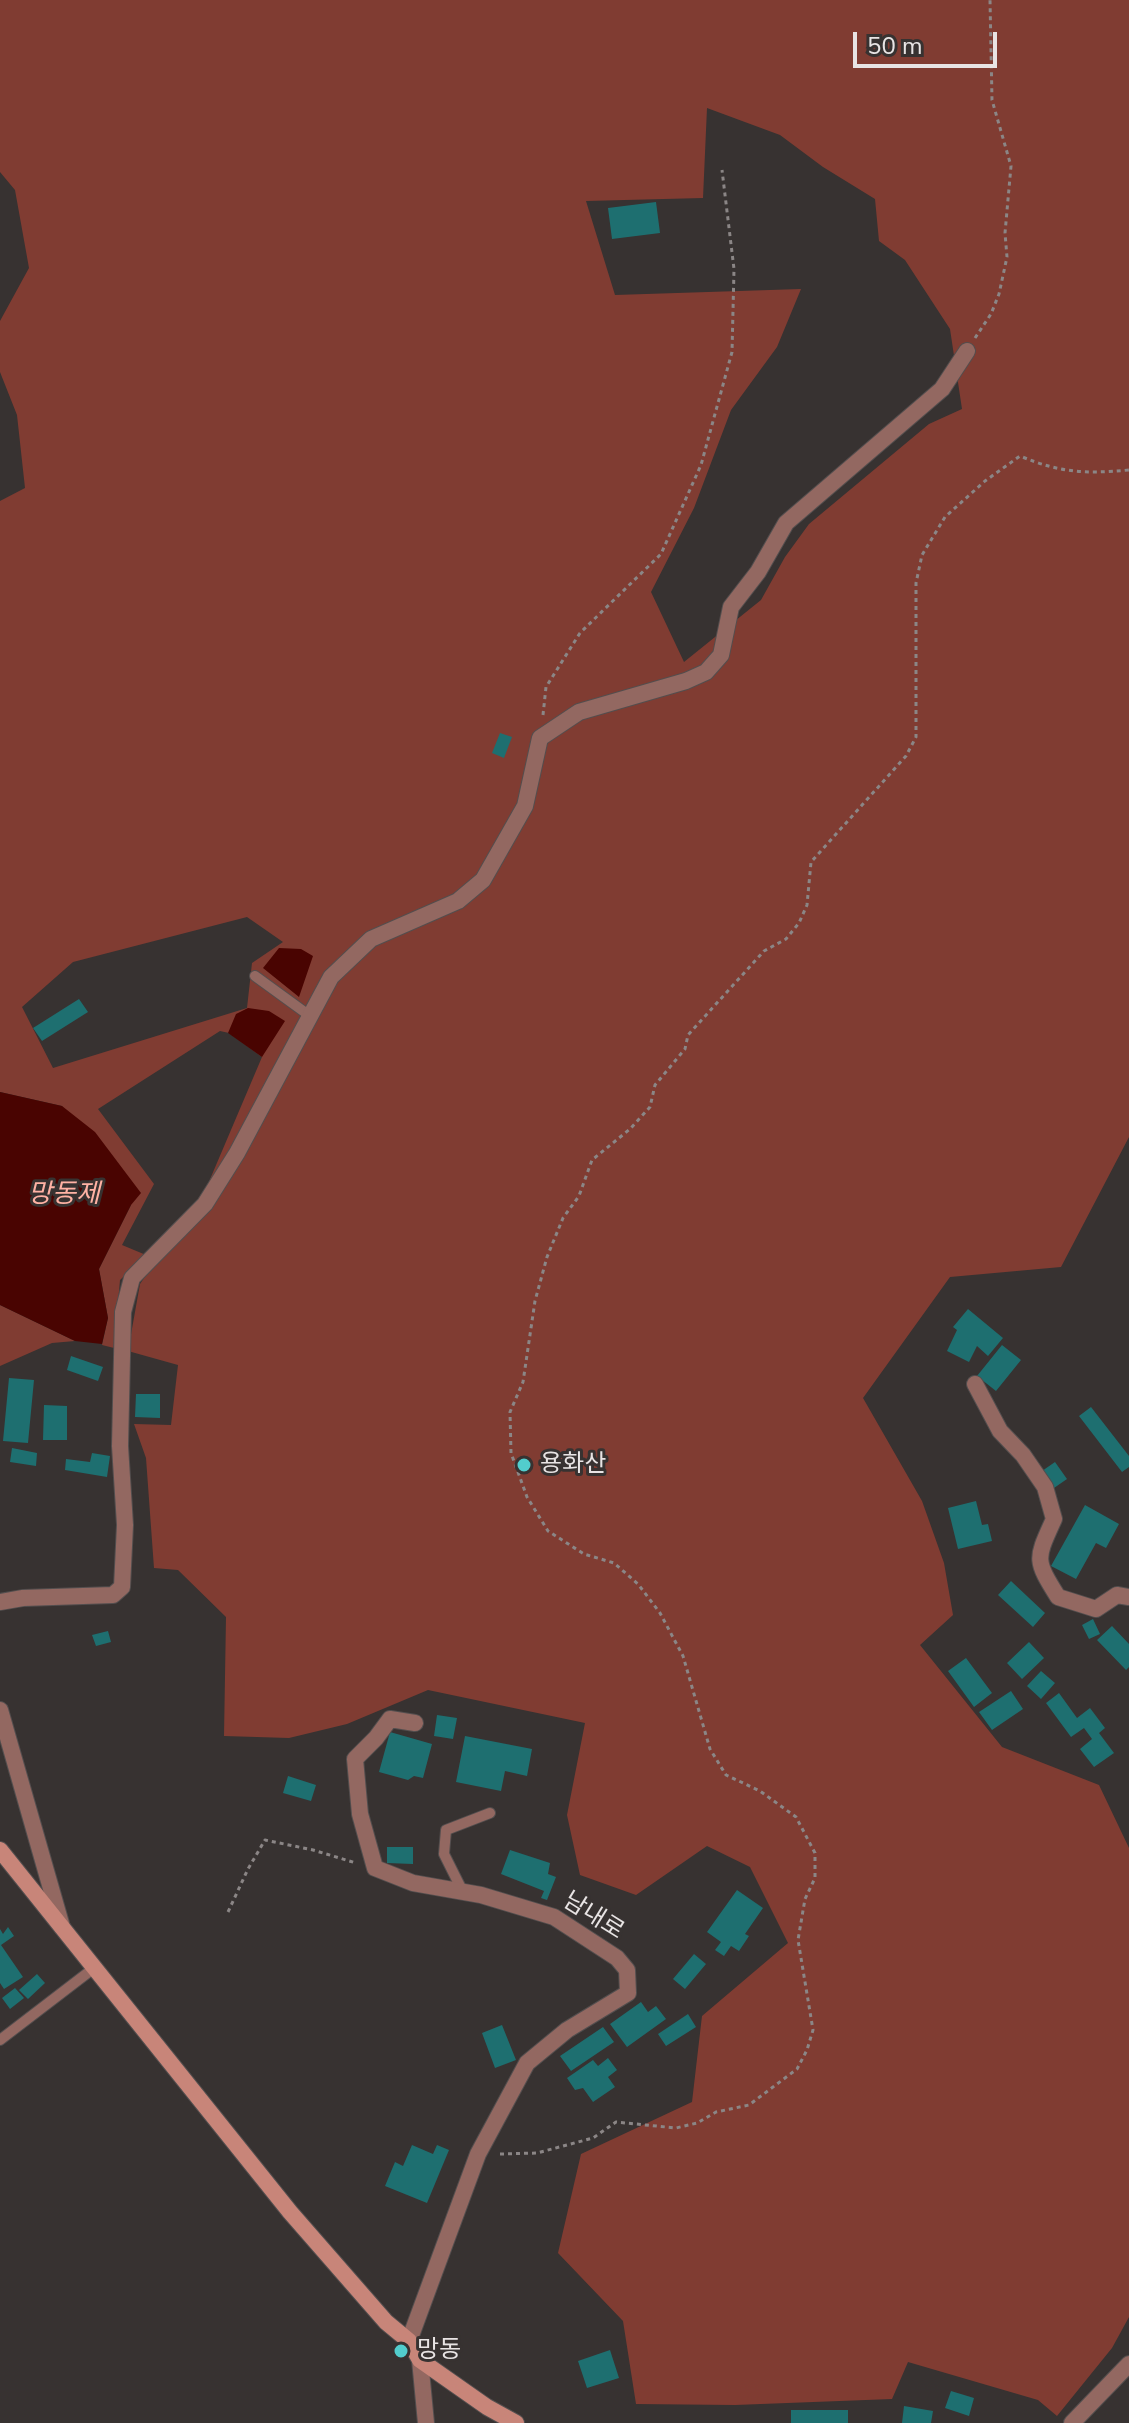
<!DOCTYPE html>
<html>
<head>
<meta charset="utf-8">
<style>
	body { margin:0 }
	#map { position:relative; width:1129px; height:2423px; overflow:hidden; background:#373231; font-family:"Nunito Sans",sans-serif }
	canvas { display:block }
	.scale { position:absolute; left:853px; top:32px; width:144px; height:36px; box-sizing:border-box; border:4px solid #e8e4e4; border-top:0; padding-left:10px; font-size:24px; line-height:28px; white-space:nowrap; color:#e8e4e4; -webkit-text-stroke:6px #373231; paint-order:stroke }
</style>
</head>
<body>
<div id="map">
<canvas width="1129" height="2423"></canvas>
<div class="scale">50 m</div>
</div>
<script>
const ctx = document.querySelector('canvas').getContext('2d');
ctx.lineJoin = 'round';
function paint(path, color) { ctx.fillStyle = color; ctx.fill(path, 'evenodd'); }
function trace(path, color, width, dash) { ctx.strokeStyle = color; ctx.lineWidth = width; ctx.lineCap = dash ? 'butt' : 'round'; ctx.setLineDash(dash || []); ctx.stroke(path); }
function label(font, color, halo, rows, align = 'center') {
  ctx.font = font + ' "Nunito Sans","Noto Sans KR",sans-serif'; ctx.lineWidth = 6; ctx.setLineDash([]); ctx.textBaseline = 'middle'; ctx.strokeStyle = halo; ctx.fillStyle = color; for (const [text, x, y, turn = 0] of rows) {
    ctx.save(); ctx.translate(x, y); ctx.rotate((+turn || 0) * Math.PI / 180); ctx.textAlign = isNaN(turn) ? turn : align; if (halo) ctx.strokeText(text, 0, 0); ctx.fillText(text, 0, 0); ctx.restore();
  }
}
const green = new Path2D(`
	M0,0H1129V1137L1061,1267L950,1277L863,1398L922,1501L944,1563L953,1615L920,1645L1002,1747L1099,1785L1129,1848V2317L1112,2348L1057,2416L1038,2400L908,2362L892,2399L735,2405L636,2404L623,2321L558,2253L581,2154L692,2102L702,2016L788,1943L750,1867L707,1846L636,1895L580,1875L567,1815L585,1723L428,1690L347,1724L289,1738L224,1736L226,1617L178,1570L154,1568L146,1458L134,1424L171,1425L178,1365L128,1351L140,1284L208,1184L262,1057L229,1033L220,1031L98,1109L154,1184L122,1245L146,1255L120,1280L114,1348L102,1345L108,1318L99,1269L131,1205L62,1106L0,1092V501L25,488L17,415L0,372V321L29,268L15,190L0,172ZM707,108L780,135L823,167L875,199L879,241L905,260L950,329L962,409L929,424L809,524L785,557L761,600L684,662L651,592L694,508L731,410L777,347L801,289L615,295L586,201L703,198ZM247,917L283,942L252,963L247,1008L53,1068L22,1007L73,962Z
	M0,1305L75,1341L52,1343L0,1366Z`);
const water = new Path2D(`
	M279,948L301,949L313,956L299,997L263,968Z
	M248,1008L269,1011L285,1021L262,1057L228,1033L236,1014Z
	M0,1092L62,1106L95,1132L141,1193L131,1205L99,1269L108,1318L102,1344L75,1341L0,1305Z`);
const building = new Path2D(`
	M656,202L660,233L612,239L608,208Z
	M500,733L512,737L504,758L492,753Z
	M79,999L88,1012L42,1041L33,1028Z
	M968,1309L1003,1338L988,1356L977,1346L969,1362L947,1351L957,1330L953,1327Z
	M1002,1345L1021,1360L996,1391L977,1376Z
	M71,1356L103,1367L98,1381L67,1370Z
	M9,1378L34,1380L28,1443L3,1441Z
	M136,1394H160V1418L135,1417Z
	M44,1405L67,1406V1440H43Z
	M1091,1407L1129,1456V1467L1122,1472L1079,1416Z
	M12,1448L37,1453L36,1466L10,1462Z
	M92,1453L110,1456L107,1477L65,1470L66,1459L90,1462Z
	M1055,1462L1067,1479L1054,1488L1042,1471Z
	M976,1501L982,1525L988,1524L992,1541L958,1549L948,1508Z
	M1085,1505L1119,1524L1106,1548L1096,1543L1076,1579L1051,1566Z
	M1011,1581L1045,1613L1033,1627L998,1595Z
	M1093,1619L1100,1634L1089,1639L1082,1625Z
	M1112,1626L1129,1644V1667L1126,1670L1097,1640Z
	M108,1631L111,1642L96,1646L92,1635Z
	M1029,1642L1044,1658L1022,1679L1007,1663Z
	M966,1658L992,1693L974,1707L948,1671Z
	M1041,1671L1055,1683L1041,1699L1027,1686Z
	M1011,1691L1023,1709L992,1730L979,1712Z
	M1059,1693L1077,1718L1090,1708L1105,1728L1099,1733L1114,1753L1094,1767L1080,1749L1092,1739L1084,1728L1071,1737L1046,1703Z
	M437,1715L457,1718L453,1739L434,1736Z
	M390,1732L432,1744L423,1778L414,1776L408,1780L379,1772Z
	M465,1736L532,1749L527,1776L505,1771L501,1791L456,1782Z
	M288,1776L316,1785L311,1801L283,1793Z
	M387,1847H413V1864L387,1863Z
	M510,1850L550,1863L548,1874L556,1877L547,1900L541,1898L544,1891L501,1874Z
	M737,1890L763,1908L745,1934L749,1936L739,1951L731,1946L724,1956L715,1950L721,1942L707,1932Z
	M8,1927L14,1936L1,1945L23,1977L4,1989L0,1983V1929L3,1934Z
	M694,1954L706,1964L685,1989L673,1979Z
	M37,1974L45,1983L28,1999L19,1990Z
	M15,1988L24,1998L10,2009L2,1998Z
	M641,2002L648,2012L656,2006L666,2019L627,2047L610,2024Z
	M688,2014L696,2027L666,2046L658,2034Z
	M502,2025L516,2060L495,2068L482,2033Z
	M603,2027L614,2042L571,2071L560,2056Z
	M608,2058L617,2070L608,2077L615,2087L593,2102L583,2088L575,2090L567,2078L593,2060L598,2066Z
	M412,2145L433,2154L437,2145L449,2150L427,2203L385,2186L395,2162L403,2166Z
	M610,2350L619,2378L587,2388L578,2361Z
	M951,2391L974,2398L969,2416L945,2408Z
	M904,2406L933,2411L931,2423H902Z
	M791,2410H848V2423H791Z`);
const path = new Path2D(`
	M975,338L991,314L999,294L1007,257L1005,233L1011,166L992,100L990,0
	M543,715L546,687L580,633L661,554L701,465L732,352L734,269L722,170
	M228,1912L248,1869L265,1840L313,1850L356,1863
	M500,2154L537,2153L593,2138L616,2122L676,2128L697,2123L716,2112L749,2105L797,2069L807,2050L813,2030L798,1940L805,1899L815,1878V1853L796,1817L760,1791L726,1775L710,1749L683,1656L660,1613L638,1584L614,1563L584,1554L548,1531L527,1497L511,1453L510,1412L523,1382L535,1301L547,1257L563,1218L579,1196L592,1160L630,1129L650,1107L655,1085L685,1049L688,1035L764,951L786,939L799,923L807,905L811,862L906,756L916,737V583L922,555L945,517L985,481L1020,456C1061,473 1085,474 1129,470`);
const lane = new Path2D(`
	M255,976L310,1016
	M463,1892L444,1854L446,1830L490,1813
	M0,2040L94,1968`);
const street = new Path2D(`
	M975,1384L1000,1431L1023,1455L1045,1487L1054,1519C1036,1559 1034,1559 1058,1597L1096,1609L1117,1595L1129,1597
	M0,1602L23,1598L113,1595L122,1587L125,1525L120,1446L123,1312L132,1278L205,1204L237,1153L331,977L371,939L458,901L483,880L525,806L540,738L579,712L686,681L706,672L721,655L731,607L758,572L786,523L942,389L967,351
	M0,1710L62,1927
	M409,2341L478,2154L527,2063L567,2030L628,1993L627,1970L617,1958L554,1917L481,1895L413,1883L375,1868L360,1814L355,1759L376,1738L390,1719L415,1723
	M420,2360L426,2423
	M1072,2423L1129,2364`);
const secondary = new Path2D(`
	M0,1850L290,2212L386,2322L409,2341L420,2360L487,2407L516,2423`);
const markers = [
	[524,1465,8,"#52cdcd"],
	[401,2351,8,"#52cdcd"]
];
const poiNames = [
	["용화산",540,1465],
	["망동",417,2351]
];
const streetNames = [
	["남내로",593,1917,32]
];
const waterNames = [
	["망동제",64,1196]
];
paint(green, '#803c32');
paint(water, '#490401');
paint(building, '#1e6f70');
trace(lane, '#534e4e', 12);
trace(street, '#534e4e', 18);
trace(secondary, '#534e4e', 18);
trace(path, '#8b8686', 3, [4, 4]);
trace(lane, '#936861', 10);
trace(street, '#936861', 16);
trace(secondary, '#c88579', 16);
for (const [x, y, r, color] of markers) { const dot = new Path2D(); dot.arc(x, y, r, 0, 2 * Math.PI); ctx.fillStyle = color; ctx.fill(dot); trace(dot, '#373231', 3); }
label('24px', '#e8e4e4', '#373231', poiNames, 'left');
label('24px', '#e8e4e4', '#373231', streetNames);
label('italic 26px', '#ffb2a4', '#373231', waterNames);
</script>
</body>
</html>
